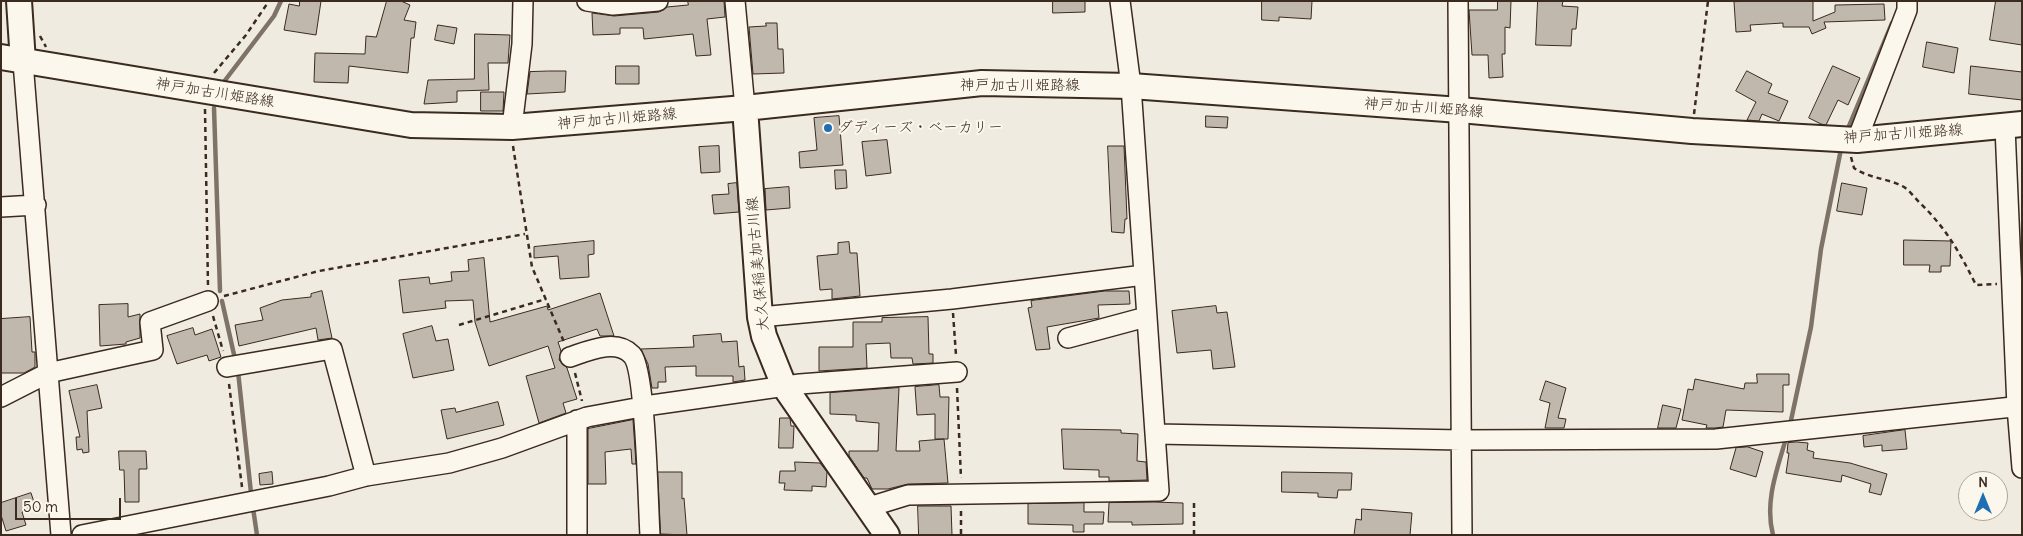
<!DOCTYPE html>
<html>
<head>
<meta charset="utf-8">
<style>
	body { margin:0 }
	#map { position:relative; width:2023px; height:536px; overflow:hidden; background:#f0ebe0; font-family:Delius,sans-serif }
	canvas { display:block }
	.frame { position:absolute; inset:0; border:2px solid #3b2a1e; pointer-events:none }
	.north { position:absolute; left:1958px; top:471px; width:50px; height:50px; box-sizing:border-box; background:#fbf7ec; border:1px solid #aea59a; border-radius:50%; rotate:0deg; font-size:14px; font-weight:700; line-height:20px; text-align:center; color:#3b2a1e }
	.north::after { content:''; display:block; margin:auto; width:18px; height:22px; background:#1f6fb2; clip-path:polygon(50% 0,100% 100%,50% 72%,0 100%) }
	.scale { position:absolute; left:15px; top:498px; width:106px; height:22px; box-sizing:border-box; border:2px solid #3b2a1e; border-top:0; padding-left:6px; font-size:15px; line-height:18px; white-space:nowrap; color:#3b2a1e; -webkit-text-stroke:4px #fbf7ec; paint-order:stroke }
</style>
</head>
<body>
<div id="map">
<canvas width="2023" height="536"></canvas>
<div class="frame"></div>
<div class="north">N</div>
<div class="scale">50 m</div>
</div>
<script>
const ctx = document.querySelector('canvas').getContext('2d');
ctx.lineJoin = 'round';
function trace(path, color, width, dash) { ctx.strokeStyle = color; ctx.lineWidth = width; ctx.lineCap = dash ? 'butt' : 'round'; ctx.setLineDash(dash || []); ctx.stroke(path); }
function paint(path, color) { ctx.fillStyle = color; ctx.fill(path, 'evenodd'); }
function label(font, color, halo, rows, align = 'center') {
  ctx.font = font + ' Delius,"Klee One",sans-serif'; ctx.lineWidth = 4; ctx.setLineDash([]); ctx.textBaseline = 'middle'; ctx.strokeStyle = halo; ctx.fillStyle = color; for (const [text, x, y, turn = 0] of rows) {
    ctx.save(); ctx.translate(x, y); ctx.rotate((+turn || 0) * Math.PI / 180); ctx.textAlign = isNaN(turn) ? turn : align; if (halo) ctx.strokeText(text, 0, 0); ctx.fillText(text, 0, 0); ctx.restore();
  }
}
const stream = new Path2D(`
	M223,83L274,16L281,1
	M214,108L220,291
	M1849,126L1892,23
	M222,301L235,359
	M238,371L251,493
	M1790,425L1811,327L1821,249L1841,149
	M253,508L257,535
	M1773,535C1764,501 1778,467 1787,435`);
const building = new Path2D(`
	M300,1H321L316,35L284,30L289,4L299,6Z
	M387,1H401L410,5L404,20L416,22L414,38H411L408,73L349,66L348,83L314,82L315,53L365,54L366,36L376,37Z
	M688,1H724L725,17L707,19L711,55L696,56L693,34L644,39L643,28H620V34L593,35L592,13L614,16L659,12L667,7L688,5Z
	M1053,1H1085V12L1053,13Z
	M1262,1H1312L1311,19L1279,17V21L1262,20Z
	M1498,1H1511L1510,28L1505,27V54H1502L1503,77L1489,78L1488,55H1472L1469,10H1497Z
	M1538,1H1563L1562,6L1578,7L1576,29H1572L1571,46L1536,45Z
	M1813,1V21L1835,12V5L1884,4L1885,20L1824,22L1826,28L1812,34L1809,27H1783V23L1750,25L1751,31L1736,32L1734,2Z
	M1996,1H2022V45L1990,40Z
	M766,23H777L778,49H783L784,73L753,74L749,27L766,26Z
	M438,25L457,28L454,44L435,40Z
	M475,34L510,35L508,63H488L489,90L457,91V102L424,104L428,80L474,79Z
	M1927,42L1958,48L1954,73L1923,67Z
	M616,66H639V84H616Z
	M1833,66L1860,78L1848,105L1838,100L1826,125L1821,124L1809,118Z
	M1971,66L2022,72V100L1969,94Z
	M549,71H566L565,92L527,94L530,72Z
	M1747,71L1772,84L1768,93L1788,101L1779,121L1762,114L1759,121L1747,120L1756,102L1736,91Z
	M481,92H504L503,111H481Z
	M839,116L843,165L800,168L799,152L817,150L814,118Z
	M1206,116L1228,117L1227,128L1206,127Z
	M887,140L891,173L866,176L862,142Z
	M719,146L720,172L701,173L699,147Z
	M1108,146H1124L1127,219H1125L1124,233L1112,232Z
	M835,170H846L847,188L836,189Z
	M737,183L739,212L714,214L712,195L729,194L728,184Z
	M1842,183L1867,188L1862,215L1837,211Z
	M789,187L790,208L766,210L765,189Z
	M1904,240L1951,241L1950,266H1941V272H1929L1930,265H1904Z
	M594,241V254L588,255L589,277L560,279L558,256L534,258V247Z
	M849,242L850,253H857L860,296L832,299V289L820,290L817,256L838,254V243Z
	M484,258L490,322L547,306L548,310L600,293L614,336H600L597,329L558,342L561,351L559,360L567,368L577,399L563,403L566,413L539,423L526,376L555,368L548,346L489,366L475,322L473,300L445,301L446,308L403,313L399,280L429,277L430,284L452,281L451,272L469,271L468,260Z
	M322,291L332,338L318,340L316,328L239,346L235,325L263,320L260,308L282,300L311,297V294Z
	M1105,291H1129L1130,304L1098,305L1099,318L1047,327L1050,349L1036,350L1028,308L1032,307L1031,301Z
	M128,304V317L140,314V338L126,342V344L100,346L99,305Z
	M1216,306L1217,313L1227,312L1235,367L1213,369L1211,350L1177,353L1172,311Z
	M30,317L32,352H35V367L24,373H1V319Z
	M928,317L929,354H933V363L913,364L912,358H891L890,343L866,344L867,368L819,371V347H853V322H882V318Z
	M432,326L436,341L448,339L454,370L413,378L403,334Z
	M193,328L195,335L212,329L221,357L209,361L207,355L177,364L167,336Z
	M721,334L722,342L737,341L739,367L744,366L745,380L733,382V376H696V366L665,367L666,382H658V388H652L648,364L641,349L694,347L693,336Z
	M1757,374H1789V385H1783V412L1726,410L1723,427L1715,428H1706L1707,425L1682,420L1688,389L1693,390L1695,379L1744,389L1745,383H1757Z
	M1546,381L1566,388L1558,418L1566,419L1564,428H1545L1550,403L1540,400Z
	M97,385L102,408L87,411L89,452L83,453L82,449L77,450L76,437H80L69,391Z
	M939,385L940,397H949L948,439H935V414L917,415L915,387Z
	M899,388L896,451H920L919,441L944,439L948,483L908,484L888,489H872L867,478H864L849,456V451H878L879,423L856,421V415L830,414V393Z
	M498,402L504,425L447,439L441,410L455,408L456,412Z
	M1663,405L1681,409L1676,428H1658Z
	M780,418H790L791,426H794L793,448H779Z
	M633,420L636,464H632L631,449L605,452L606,484H588V429Z
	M1062,429L1121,430V433L1138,434L1137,461L1146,462L1147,480L1109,481V477H1099V470L1064,469Z
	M1905,430L1907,449L1882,451V445L1864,447L1863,436Z
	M1797,442L1808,443L1807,450L1814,452L1813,458L1850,463L1887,474L1881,495L1869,492L1871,484L1842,475L1841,482L1786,473L1789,453H1787L1788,443Z
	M1748,447L1763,452L1756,477L1730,469L1736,448Z
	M119,451H146L147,469H139V502H125L124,470H120Z
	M795,462L820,463L827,472L826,487L812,486V491L784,490L785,483H779L780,471H795Z
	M272,472L273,484L260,485L259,474Z
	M658,472H682V499L684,498L687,535L661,534Z
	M1282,472L1352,473L1351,490H1338L1337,498L1318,497V493L1282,492Z
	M31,493L36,508L22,512L26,525L6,531L1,515V503Z
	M1154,502L1183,503V524L1132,525V522H1108L1109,503Z
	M1084,503V512H1104L1103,524H1084V532H1073V525L1028,524V504Z
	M918,506H951L952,535H919Z
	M1362,509L1412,513L1410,535H1354L1356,519L1361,520Z`);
const path = new Path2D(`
	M40,36L46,47
	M214,73L246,35L269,1
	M205,109L208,286
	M1694,114L1708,1
	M513,146L532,267L564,342
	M1851,157L1854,168C1870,179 1888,178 1904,187C1910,191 1915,198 1920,203C1946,228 1960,253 1976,285L1997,284
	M224,296L319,271L525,234
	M953,313L956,355
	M213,316L223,351
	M459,325L546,299
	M575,373L582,401
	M229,384L242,487
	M957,388L961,478
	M961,511V535
	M1194,535V502`);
const minor = new Path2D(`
	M587,1L613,5L658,1
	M735,1L745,108
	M1458,1L1462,535
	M23,62L61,535
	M512,127L522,44L523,1
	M2005,127L2017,407L2022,468
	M1857,140L1907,10V1
	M1,207L36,205
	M760,317L952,299L1144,275
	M1068,338L1146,317
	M570,357C588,351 616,338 632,355C646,370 648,507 650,535
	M227,367L332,349L366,476
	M1,397L48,373L153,350L150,322L208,301
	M577,420V535
	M1157,434L1461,440L1716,439L2022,406
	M869,507L908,495L1159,491L1131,86L1120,1
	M82,535L329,486L366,476L449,463L502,448L587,417L652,405L800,384L957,372`);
const major = new Path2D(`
	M19,1L23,62
	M1,57L411,125L512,127L745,108L982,83L1131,86L1460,110L1692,131L1857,140L2022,124
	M745,108L760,317L764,336L784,386L887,535`);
const markers = [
	[828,128,5,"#1f6fb2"]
];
const streetNames = [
	["神戸加古川姫路線",1020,86],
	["神戸加古川姫路線",215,93,9],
	["神戸加古川姫路線",1424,108,4],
	["神戸加古川姫路線",617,119,-5],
	["神戸加古川姫路線",1903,134,-4],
	["大久保稲美加古川線",758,264,-95]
];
const poiNames = [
	["ダディーズ・ベーカリー",838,128]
];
trace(stream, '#7f7367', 4.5);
paint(building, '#c0b8ad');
trace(building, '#3b2a1e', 1);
trace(minor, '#3b2a1e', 22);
trace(major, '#3b2a1e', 28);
trace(path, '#3b2a1e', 2.5, [5, 4]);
trace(minor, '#fbf7ec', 19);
trace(major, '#fbf7ec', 24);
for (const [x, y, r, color] of markers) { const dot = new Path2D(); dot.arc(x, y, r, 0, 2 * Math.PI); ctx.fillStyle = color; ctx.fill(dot); trace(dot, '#fbf7ec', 2); }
label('15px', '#3b2a1e', '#fbf7ec', streetNames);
label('15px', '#3b2a1e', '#fbf7ec', poiNames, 'left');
</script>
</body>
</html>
